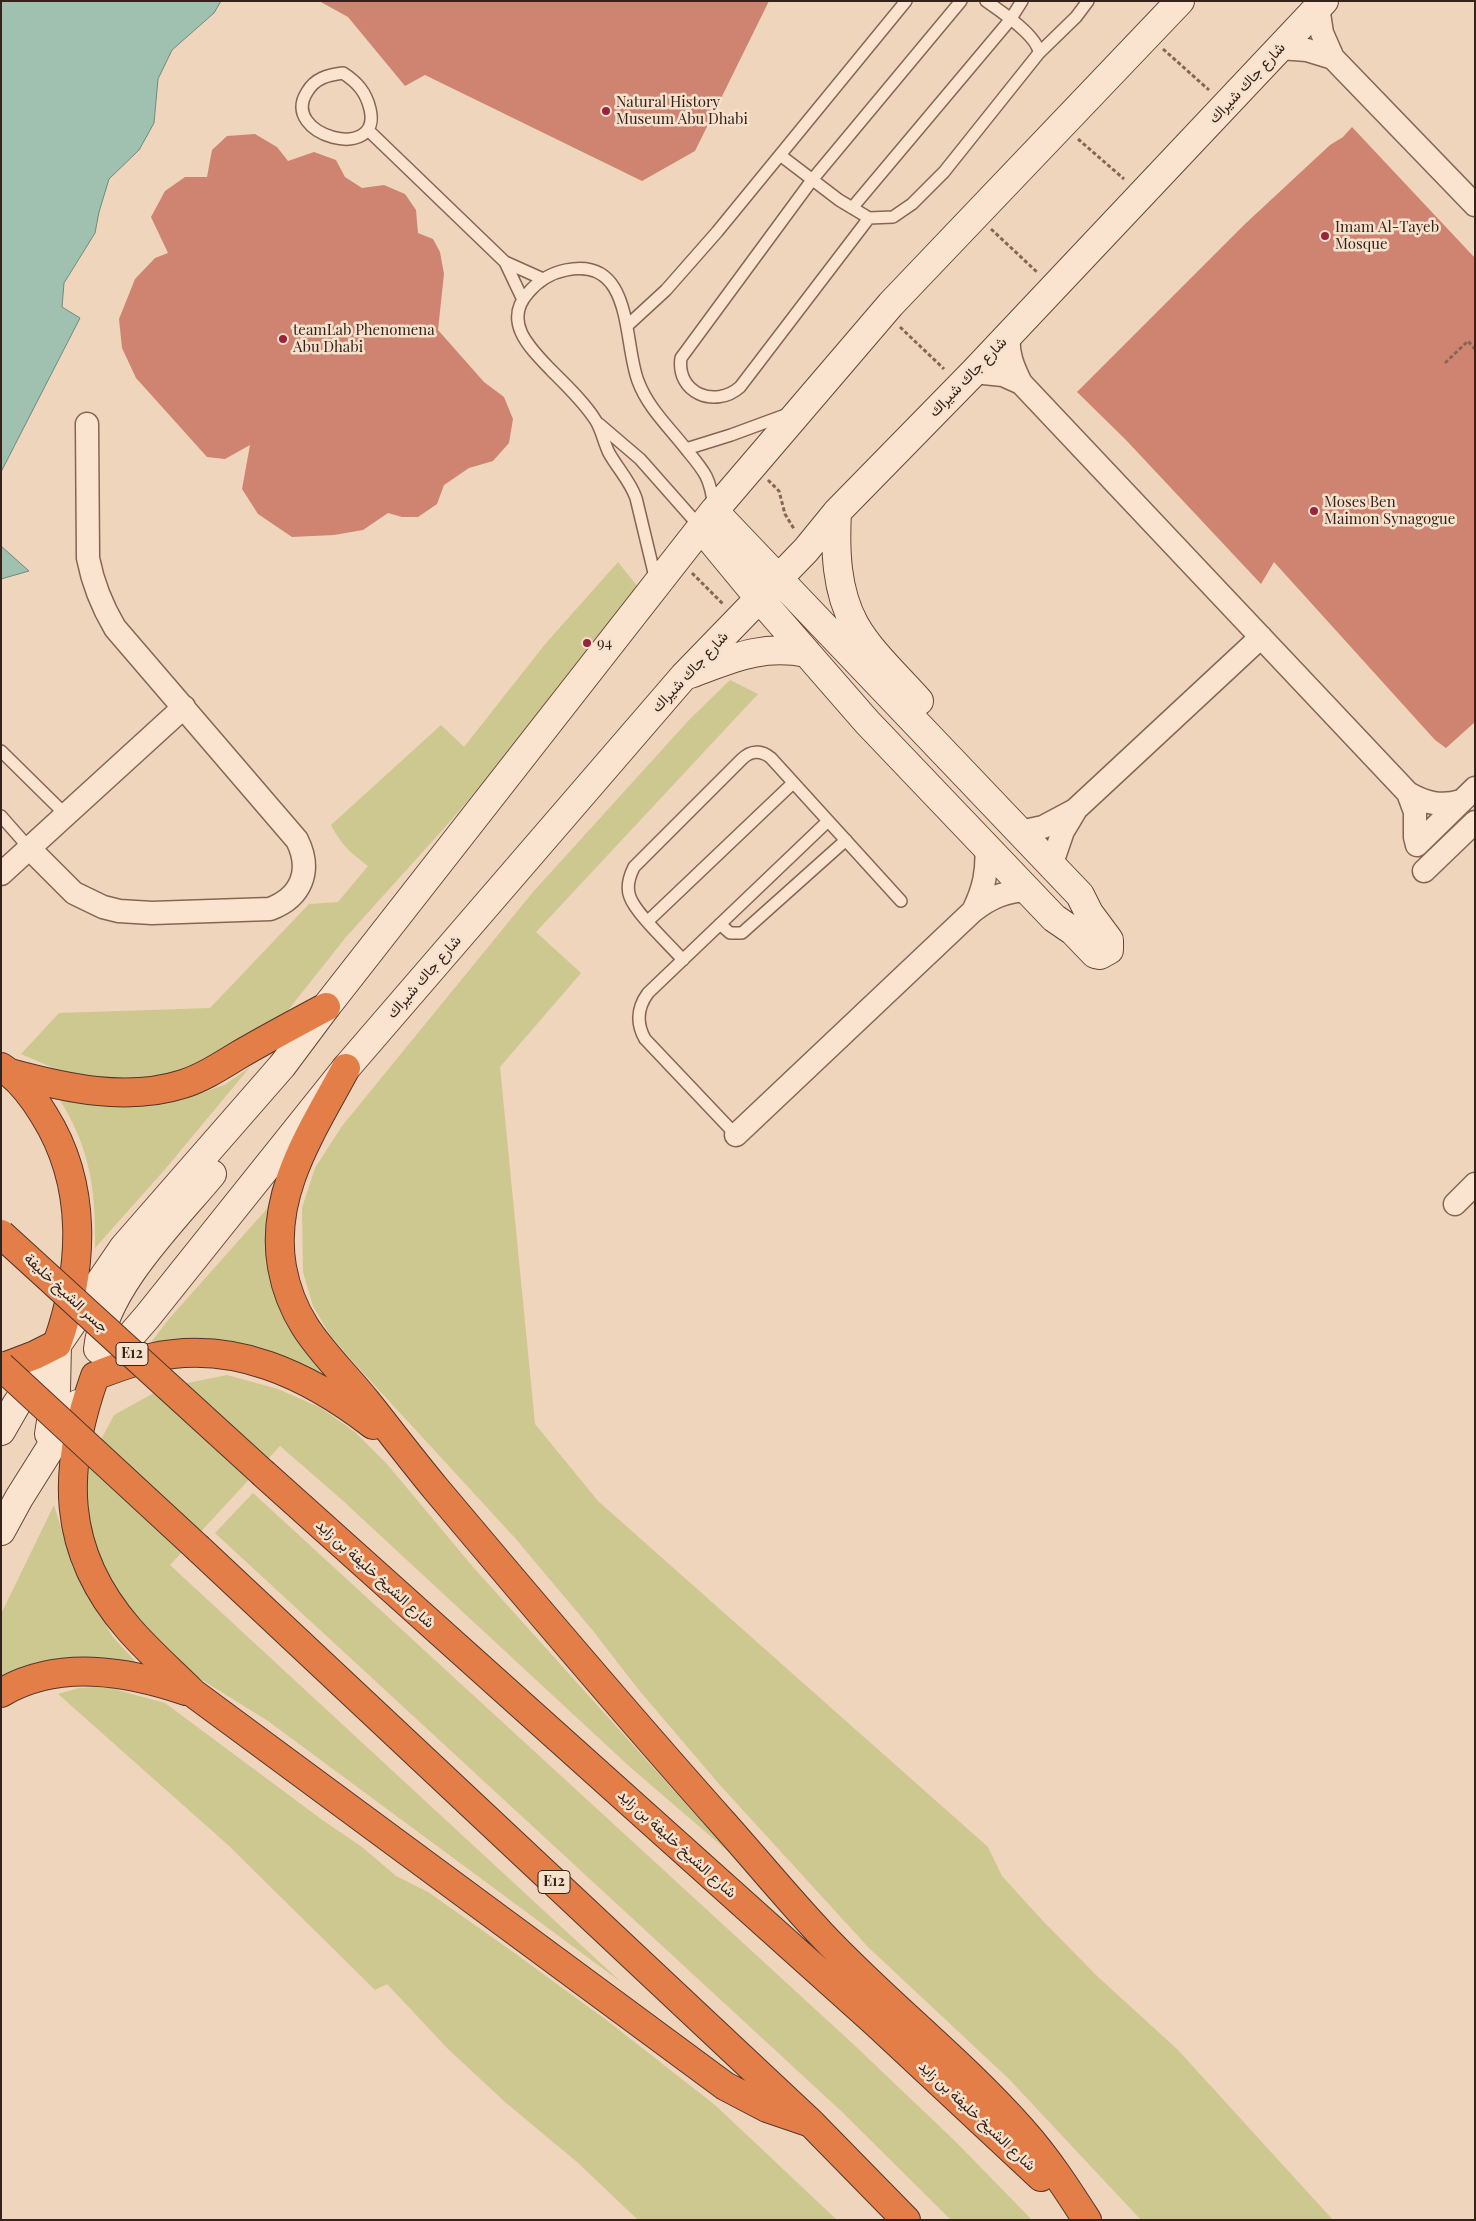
<!DOCTYPE html>
<html>
<head>
<meta charset="utf-8">
<style>
	body { margin:0 }
	#map { position:relative; width:1476px; height:2221px; overflow:hidden; background:#efd5bc; font-family:"Playfair Display",serif }
	canvas { display:block }
	.frame { position:absolute; inset:0; border:2px solid #35221b; pointer-events:none }
</style>
</head>
<body>
<div id="map">
<canvas width="1476" height="2221"></canvas>
<div class="frame"></div>
</div>
<script>
const ctx = document.querySelector('canvas').getContext('2d');
ctx.lineJoin = 'round';
function paint(path, color) { ctx.fillStyle = color; ctx.fill(path, 'evenodd'); }
function trace(path, color, width, dash) { ctx.strokeStyle = color; ctx.lineWidth = width; ctx.lineCap = dash ? 'butt' : 'round'; ctx.setLineDash(dash || []); ctx.stroke(path); }
function label(font, color, halo, rows, align = 'center') {
  ctx.font = font + ' "Playfair Display",Vazirmatn,serif'; ctx.lineWidth = 5; ctx.setLineDash([]); ctx.textBaseline = 'middle'; ctx.strokeStyle = halo; ctx.fillStyle = color; for (const [text, x, y, turn = 0] of rows) {
    ctx.save(); ctx.translate(x, y); ctx.rotate((+turn || 0) * Math.PI / 180); ctx.textAlign = isNaN(turn) ? turn : align; if (halo) ctx.strokeText(text, 0, 0); ctx.fillText(text, 0, 0); ctx.restore();
  }
}
const green = new Path2D(`
	M618,562L641,591L520,740L446,826L346,937L281,1019L250,1048L147,1086L78,1076L51,1067L21,1054L59,1013L210,1008L309,904L338,902L368,866C349,851 343,847 331,825L441,725L464,747L546,643Z
	M730,680L758,694L536,932L581,973L500,1067L535,1424L598,1501L988,1847L1002,1876L1042,1920L1097,1976L1178,2050L1333,2220H1141L1009,2079L868,1947L719,1784L638,1689L594,1632L515,1538L355,1364L330,1335L313,1306L303,1272L302,1208L315,1168L342,1126L533,892L689,720Z
	M250,1067L167,1167L95,1248C96,1184 89,1143 53,1089L150,1104L174,1101L205,1092L226,1084Z
	M273,1202L280,1252L354,1400L311,1371L146,1349L168,1320Z
	M227,1375L278,1389L321,1408L355,1432L387,1464L473,1567L730,1853L630,1767L341,1499L280,1446L170,1565L621,1982L268,1721L178,1665L126,1610L98,1561L79,1481L114,1415L163,1388Z
	M253,1493L852,2043L956,2142L1032,2220H951L840,2110L215,1533Z
	M54,1505L73,1568L112,1636L144,1671L1,1689V1614Z
	M99,1687L110,1688L165,1703L321,1819L362,1847L396,1876L428,1892L513,1952L609,2022L715,2105L837,2220H638L577,2162L505,2102L447,2048L387,1984L375,1990L228,1845L58,1694L79,1688Z`);
const water = new Path2D(`
	M1,1H221L214,13L172,50L158,79L154,123L139,150L109,179L99,212L95,233L64,283L62,307L80,318L1,472Z
	M1,546L29,571L1,579Z`);
const building = new Path2D(`
	M319,1H769L695,151L642,181L425,75L405,86L348,17Z
	M1352,127L1475,258V722L1446,748L1435,740L1274,562L1261,584L1125,439L1077,392L1245,224L1330,145L1343,137Z
	M255,134L277,147L288,161L314,152L336,160L345,177L362,188L384,185L405,194L416,210L418,233L433,239L440,252L444,274L438,330L484,382L504,397L513,419L509,443L493,461L469,468L444,485L437,504L418,517H402L388,513L363,530L334,535L292,537L258,514L242,489L250,445L225,459L207,457L136,378L122,348L119,319L135,279L155,258L168,253L151,217L165,191L185,177H207L212,150L227,136Z`);
const path = new Path2D(`
	M1163,49L1209,90
	M1078,139L1124,179
	M991,229L1038,273
	M900,327L944,369
	M1445,363L1468,341L1475,349
	M768,480L779,491L785,514L794,529
	M692,573L723,604`);
const lane = new Path2D(`
	M1039,53L1076,17L1088,1
	M343,73C357,82 366,92 370,109C383,163 279,136 307,92C315,78 328,75 343,73Z
	M368,130L505,262L543,279
	M780,155L839,200L869,218L893,217L912,204L944,172L1039,53C1038,36 999,10 986,1
	M852,208L1010,20L1022,1
	M869,218L740,387C715,409 676,393 681,358L812,180L961,1
	M505,262L523,300
	M628,325L666,290L717,232L906,1
	M599,424L640,459L701,528
	M686,449C705,472 710,477 714,507
	M656,581L636,498C630,481 618,469 609,453C604,443 602,431 596,421C585,403 566,385 551,370C531,349 502,322 528,293C538,281 551,273 566,270C634,256 623,342 638,381C648,408 669,427 686,449L731,435L788,414
	M1,751L66,815
	M1,816L30,849
	M648,921L793,783
	M720,924L730,933H742L846,840
	M683,960C670,945 636,914 630,897C626,887 629,877 634,867L742,759C751,750 761,750 771,758L901,901
	M736,1135L645,1039C636,1023 637,1008 648,993L828,821`);
const street = new Path2D(`
	M1318,7L1322,33L1333,58L1475,205
	M1280,48L1307,50L1333,58
	M1009,335C1007,353 1013,367 1021,383L1408,793C1425,803 1441,807 1461,801
	M974,372L1003,375L1021,383
	M1408,793L1415,812V837L1417,845L1475,788
	M1020,832L1043,827L1075,810L1261,637
	M30,849L74,893L103,907L119,911L152,913L270,909C302,897 312,870 297,840L115,628C102,606 93,584 88,558L87,424
	M1051,866L1063,831L1075,811
	M1424,871L1475,822
	M1,874L184,707
	M973,911C984,889 988,870 986,846
	M736,1135L973,911C991,897 1006,891 1028,890
	M1455,1204L1475,1184`);
const secondary = new Path2D(`
	M837,512C835,550 836,591 855,625C871,653 898,677 919,701
	M702,529L759,598L867,722L1054,918L1073,931L1095,954L1100,955L1109,950V940L1089,913L1080,895L714,511
	M690,674C731,659 762,644 807,653
	M98,1349C104,1288 174,1220 212,1174
	M108,1362L147,1317L346,1068L684,676L806,550L837,512L974,372L1324,1
	M1,1431L16,1405L124,1247L282,1066L326,1007L714,511L891,304L1180,1
	M49,1434L56,1390L57,1344
	M1,1531L19,1498L78,1404`);
const highway = new Path2D(`
	M1,1067C19,1078 33,1097 44,1115C88,1185 84,1268 57,1344L35,1355L1,1368
	M346,1068C313,1130 269,1193 282,1267C293,1329 330,1356 367,1402C390,1431 412,1460 436,1489C531,1602 626,1714 724,1824C757,1861 788,1899 822,1935C886,2003 960,2060 1022,2130C1047,2158 1067,2189 1087,2220
	M10,1073C65,1088 127,1102 183,1084C202,1078 219,1067 237,1056C266,1039 296,1023 326,1007
	M373,1425C308,1375 233,1339 150,1358C131,1362 113,1369 95,1376C62,1469 60,1550 129,1629C149,1652 172,1672 193,1693L725,2086L767,2108L811,2123
	M264,1474L876,2023L1041,2177
	M199,1549L811,2123L906,2220
	M1,1693C58,1659 127,1671 186,1691`);
const highwayBridge = new Path2D(`
	M1,1234L264,1474
	M1,1366L199,1549`);
const markers = [
	[606,111,5,"#97243d"],
	[1325,236,5,"#97243d"],
	[283,339,5,"#97243d"],
	[1314,511,5,"#97243d"],
	[587,643,5,"#97243d"]
];
const shields = [
	[132,1354,32],
	[554,1882,32]
];
const shieldNames = [
	["E12",132,1354],
	["E12",554,1882]
];
const streetNames = [
	["شارع جاك شيراك",1247,83,-47],
	["شارع جاك شيراك",968,377,-46],
	["شارع جاك شيراك",690,672,-47],
	["شارع جاك شيراك",424,977,-49],
	["جسر الشيخ خليفة",66,1293,43],
	["شارع الشيخ خليفة بن زايد",375,1574,42],
	["شارع الشيخ خليفة بن زايد",677,1844,42],
	["شارع الشيخ خليفة بن زايد",977,2116,43]
];
const poiNames = [
	["Natural History",616,102],
	["Museum Abu Dhabi",616,119],
	["Imam Al-Tayeb",1335,227],
	["Mosque",1335,244],
	["teamLab Phenomena",293,330],
	["Abu Dhabi",293,347],
	["Moses Ben",1324,502],
	["Maimon Synagogue",1324,519],
	["94",597,643]
];
paint(green, '#cdc790');
paint(water, '#a0c0b0');
trace(water, '#688d7c', 1);
paint(building, '#ce8471');
trace(lane, '#876555', 14);
trace(street, '#876555', 25);
trace(secondary, '#684639', 30);
trace(highway, '#54352a', 30);
trace(path, '#876555', 3, [4, 2.5]);
trace(lane, '#fae4cf', 11);
trace(street, '#fae4cf', 22);
trace(secondary, '#fae4cf', 28);
trace(highway, '#e37e48', 28);
trace(highwayBridge, '#54352a', 30, []);
trace(highwayBridge, '#e37e48', 28);
for (const [x, y, r, color] of markers) { const dot = new Path2D(); dot.arc(x, y, r, 0, 2 * Math.PI); ctx.fillStyle = color; ctx.fill(dot); trace(dot, '#f6e1cc', 2); }
for (const [x, y, w] of shields) { const box = new Path2D(); box.roundRect(x - w / 2, y - 11.5, w, 23, 4); ctx.fillStyle = '#f6e1cc'; ctx.fill(box); trace(box, '#35221b', 1); }
label('bold 14px', '#35221b', null, shieldNames);
label('15px', '#35221b', '#f6e1cc', streetNames);
label('15px', '#35221b', '#f6e1cc', poiNames, 'left');
</script>
</body>
</html>
